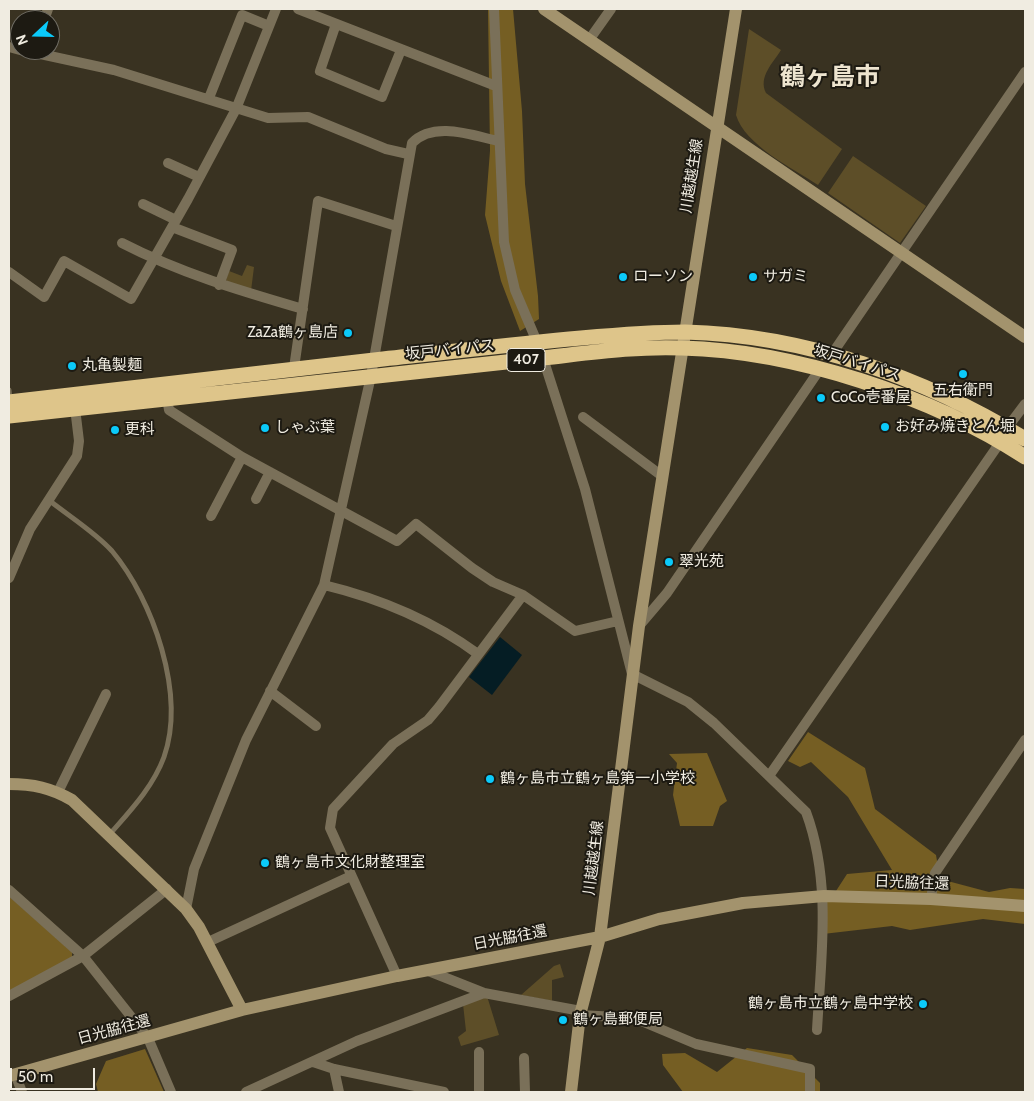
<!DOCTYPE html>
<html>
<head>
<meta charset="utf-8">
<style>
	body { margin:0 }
	#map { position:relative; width:1034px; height:1101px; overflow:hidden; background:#393221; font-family:Cabin,sans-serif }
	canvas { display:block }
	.frame { position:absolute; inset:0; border:10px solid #f0ece1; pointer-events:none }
	.north { position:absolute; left:10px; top:10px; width:50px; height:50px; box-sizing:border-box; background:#1d1a12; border:1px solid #716e65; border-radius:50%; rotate:249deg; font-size:14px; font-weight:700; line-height:20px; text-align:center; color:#f0ece1 }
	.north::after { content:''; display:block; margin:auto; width:18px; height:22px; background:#0bcafa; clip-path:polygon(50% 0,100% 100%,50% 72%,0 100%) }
	.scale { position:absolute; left:10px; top:1068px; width:85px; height:22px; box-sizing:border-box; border:2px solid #f0ece1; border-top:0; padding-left:6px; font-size:15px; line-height:18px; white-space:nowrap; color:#f0ece1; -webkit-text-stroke:4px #1d1a12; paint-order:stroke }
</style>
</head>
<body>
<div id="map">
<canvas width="1034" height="1101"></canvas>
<div class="frame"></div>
<div class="north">N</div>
<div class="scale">50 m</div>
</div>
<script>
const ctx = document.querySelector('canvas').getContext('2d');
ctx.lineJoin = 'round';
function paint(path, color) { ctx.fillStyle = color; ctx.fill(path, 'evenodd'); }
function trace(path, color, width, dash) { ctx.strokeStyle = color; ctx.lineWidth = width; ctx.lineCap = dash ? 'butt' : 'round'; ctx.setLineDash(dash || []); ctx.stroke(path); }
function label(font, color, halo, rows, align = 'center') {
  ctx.font = font + ' Cabin,"Noto Sans JP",sans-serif'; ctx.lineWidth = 4; ctx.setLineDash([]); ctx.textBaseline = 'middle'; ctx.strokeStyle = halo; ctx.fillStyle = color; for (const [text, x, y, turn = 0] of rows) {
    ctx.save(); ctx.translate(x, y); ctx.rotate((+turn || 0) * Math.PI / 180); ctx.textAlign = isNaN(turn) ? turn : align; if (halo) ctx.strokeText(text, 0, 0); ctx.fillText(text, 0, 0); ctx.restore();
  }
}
const green = new Path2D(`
	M749,29L781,50C773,63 758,77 766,93L842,149L818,185C792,168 745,145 736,115Z
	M853,156L926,206L900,243L828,193Z
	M247,265L254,267L251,291L227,283L226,279L229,271L242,276Z
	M560,964L564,977L552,980V1001L521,995L554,966Z
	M487,996L499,1035L461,1046L458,1037L466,1031L463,1004Z`);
const forest = new Path2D(`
	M488,9H513L522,111L525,184L538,296L539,319L520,331L501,281L485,215L490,151Z
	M808,732L865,768L875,809L936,855L940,879L989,892L1010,888L1025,889V924L983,919L910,930L892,926L823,934L821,899L836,891L847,874L892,870L848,797L811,762L800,767L788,761Z
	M707,753L727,801L720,806L713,826H680L673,795L677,763L669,754Z
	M9,896L72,952V959L9,993Z
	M747,1048L792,1055L820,1083V1092H683L663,1065L662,1054L685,1053L717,1072Z
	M145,1049L164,1092H98L96,1084L106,1061Z`);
const water = new Path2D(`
	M500,637L522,655L492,695L469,677Z`);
const lane = new Path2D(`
	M9,390L10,401
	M50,501C69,516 96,533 112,551C153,600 186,694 164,757C153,787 130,811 110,834`);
const street = new Path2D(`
	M298,9L496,86
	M494,9L504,242L515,290L537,342
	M44,20L48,9
	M336,24L320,71L382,97L401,50
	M589,40L611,9
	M9,47L20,50
	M22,50L114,70L268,118L308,117L386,149L408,154
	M209,98L242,15L269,26
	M168,163L199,177
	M143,204L176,220
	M172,227L232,250L219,285
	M122,243C180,273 241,291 303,309
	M9,272L44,297L64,261L131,299L188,199L236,109L276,9
	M832,354L1025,72
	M543,358L585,489L632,674L688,702L714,723L806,812C832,882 821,957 817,1030
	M294,368L318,201L396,226
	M167,398L169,410L242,457L397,541L416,524L472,568L493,582L523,595L575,631L618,621
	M583,417L662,476
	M1007,428L1025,404
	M256,499L270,472
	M211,516L242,457
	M9,578L30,529L77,456L79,441L75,408
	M324,585C378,598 433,621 478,654
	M639,626L667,593L820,369
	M270,691L316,726
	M769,776L1001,441
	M58,792L106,694
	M9,890L83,956L148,1038L171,1092
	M931,899L935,873L1025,740
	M186,909L194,869L246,740L324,585L371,376L412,143C434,121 471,135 498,141
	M208,942L351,876
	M426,970L484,993L581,1011
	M397,976L330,828L333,809L393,744L428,720L439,707L523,595
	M9,996L83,956L167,889
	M580,1015L634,1018L696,1044L810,1069V1092
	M524,1058L525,1092
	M313,1062L334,1069L444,1092
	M334,1069L339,1092
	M15,1074L22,1092
	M246,1092L357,1041L484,993
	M479,1092V1052`);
const secondary = new Path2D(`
	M544,9L1025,337
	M9,784C33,784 51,788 72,800L186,909L199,927L242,1010
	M9,1076L242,1010L397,976L600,937L659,919L743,903L824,896L931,899L1025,906
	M571,1092L580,1015L600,937L639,626L736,9`);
const highway = new Path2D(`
	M9,402C133,387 258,374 383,359C449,352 515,344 581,338C615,335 650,332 685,332C805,335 923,377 1025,439
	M9,416L543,358C589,353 636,346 682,348C795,351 932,396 1025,457`);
const markers = [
	[623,277,5,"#0bcafa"],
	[753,277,5,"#0bcafa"],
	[348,333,5,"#0bcafa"],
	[72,366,5,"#0bcafa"],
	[963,374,5,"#0bcafa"],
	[821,398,5,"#0bcafa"],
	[885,427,5,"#0bcafa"],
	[265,428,5,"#0bcafa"],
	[115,430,5,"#0bcafa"],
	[669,562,5,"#0bcafa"],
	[490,779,5,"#0bcafa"],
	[265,863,5,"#0bcafa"],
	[923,1004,5,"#0bcafa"],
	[563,1020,5,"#0bcafa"]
];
const shields = [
	[526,360,38]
];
const shieldNames = [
	["407",526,360]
];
const streetNames = [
	["川越越生線",692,176,-81],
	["坂戸バイパス",450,350,-6],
	["坂戸バイパス",857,363,17],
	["川越越生線",594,858,-83],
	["日光脇往還",912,883,2],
	["日光脇往還",510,938,-11],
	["日光脇往還",114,1030,-15]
];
const poiNames = [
	["ローソン",633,277],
	["サガミ",763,277],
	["ZaZa鶴ヶ島店",338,333,"right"],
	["丸亀製麺",82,366],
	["五右衛門",963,391,"center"],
	["CoCo壱番屋",831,398],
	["お好み焼きとん堀",895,427],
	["しゃぶ葉",275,428],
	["更科",125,430],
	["翠光苑",679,562],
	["鶴ヶ島市立鶴ヶ島第一小学校",500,779],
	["鶴ヶ島市文化財整理室",275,863],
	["鶴ヶ島市立鶴ヶ島中学校",913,1004,"right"],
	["鶴ヶ島郵便局",573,1020]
];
const townNames = [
	["鶴ヶ島市",830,78]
];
paint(green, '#5d4e28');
paint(forest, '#755e23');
paint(water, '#051d24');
trace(lane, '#7a7059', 5);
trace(street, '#7a7059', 10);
trace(secondary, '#a3936d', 12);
trace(highway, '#dec58a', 15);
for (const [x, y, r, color] of markers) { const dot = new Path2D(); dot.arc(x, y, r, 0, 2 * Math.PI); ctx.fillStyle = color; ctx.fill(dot); trace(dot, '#1d1a12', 2); }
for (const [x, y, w] of shields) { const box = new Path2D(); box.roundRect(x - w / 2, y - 11.5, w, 23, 4); ctx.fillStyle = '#1d1a12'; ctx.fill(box); trace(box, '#f0ece1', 1); }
label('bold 14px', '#f0ece1', null, shieldNames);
label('15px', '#f0ece1', '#1d1a12', streetNames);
label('15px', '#f0ece1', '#1d1a12', poiNames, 'left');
label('bold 25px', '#ede4cf', '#1d1a12', townNames);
</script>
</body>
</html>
